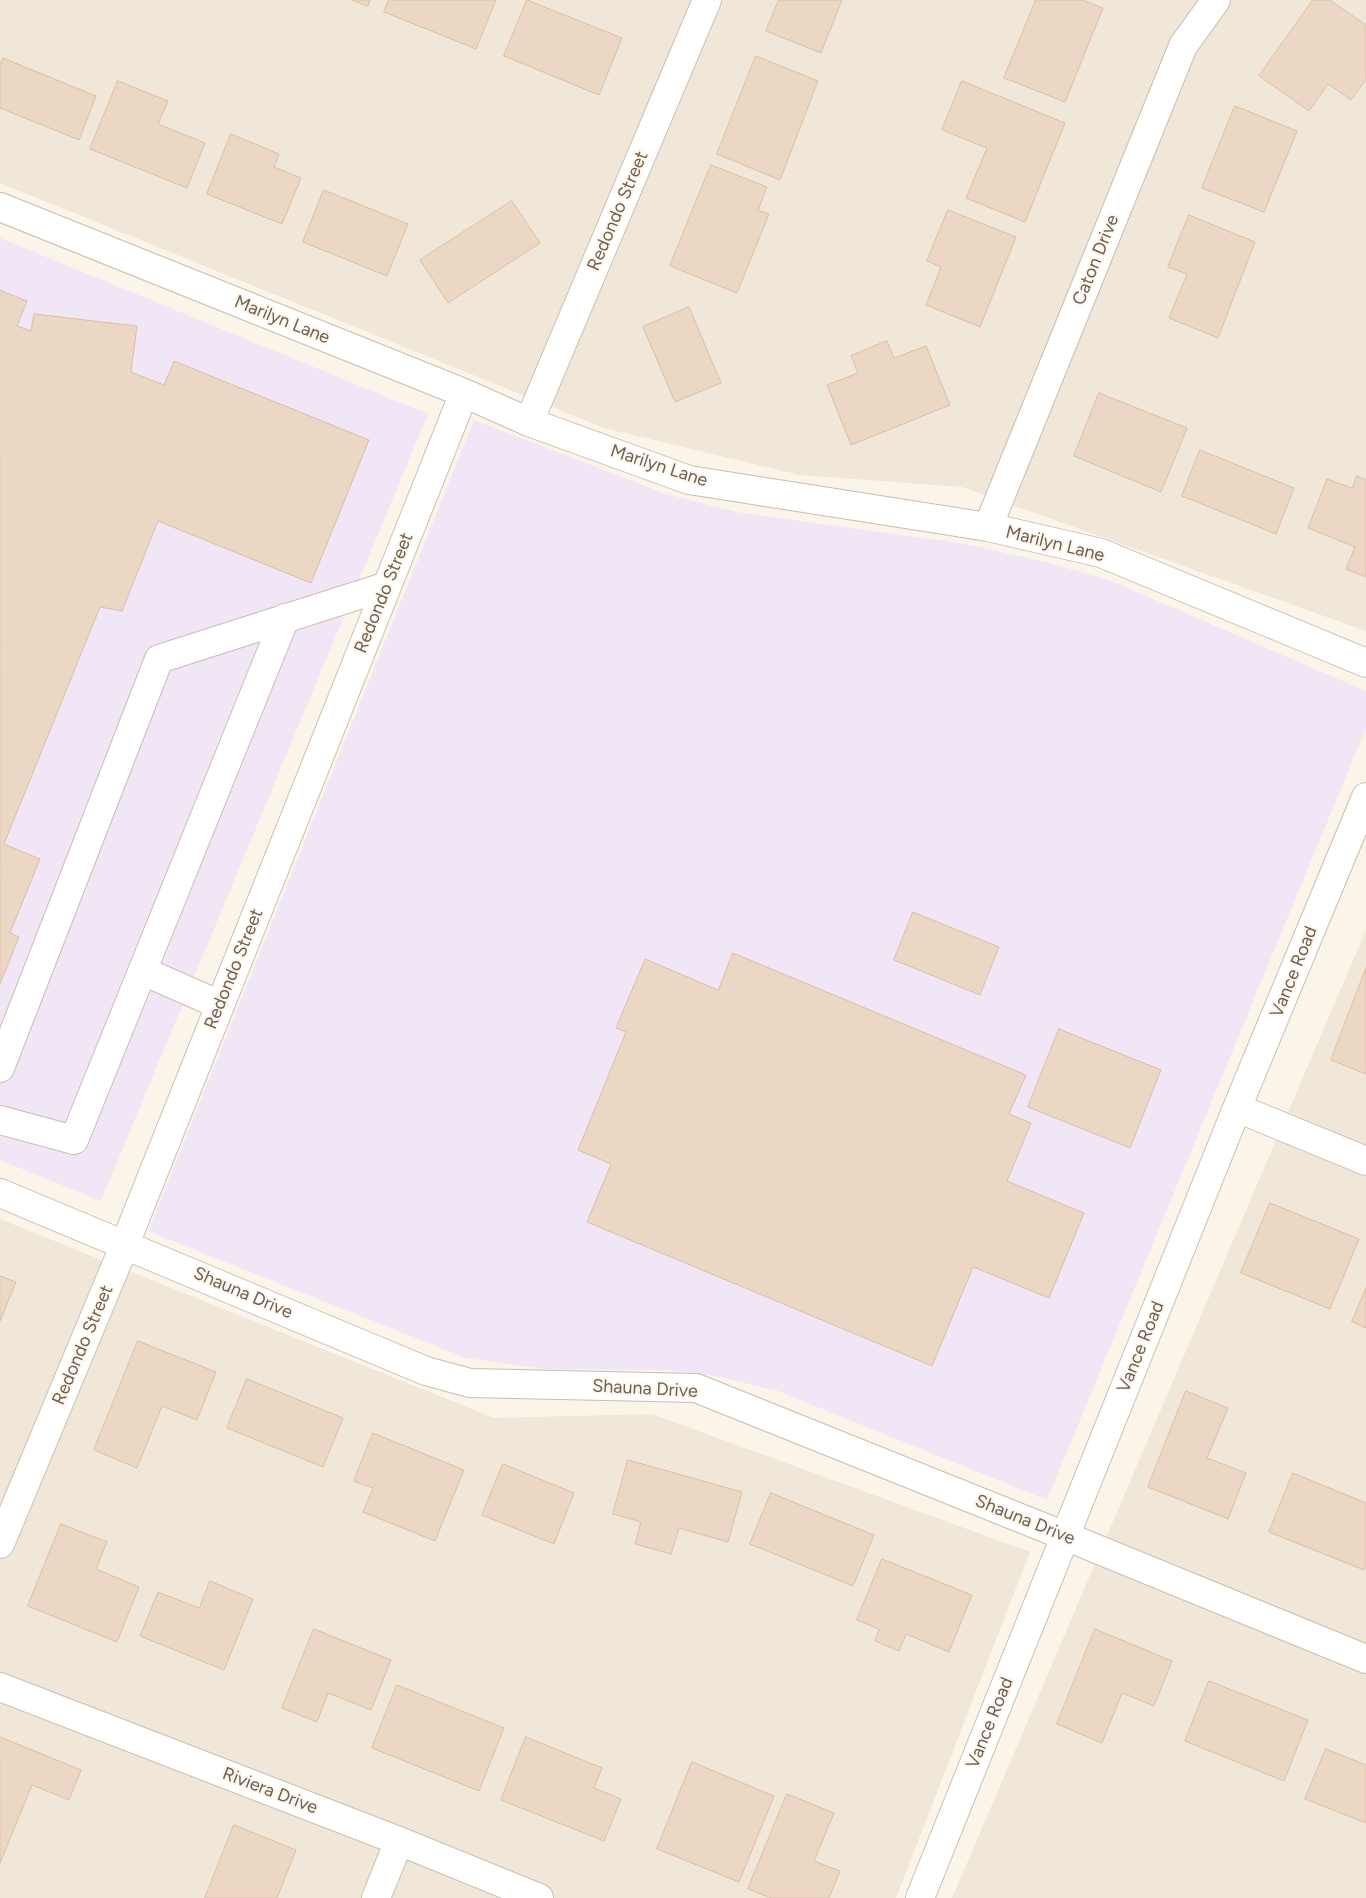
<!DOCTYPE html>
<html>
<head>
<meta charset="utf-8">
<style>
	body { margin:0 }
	canvas { display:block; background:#faf4e9 }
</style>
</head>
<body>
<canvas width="1366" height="1898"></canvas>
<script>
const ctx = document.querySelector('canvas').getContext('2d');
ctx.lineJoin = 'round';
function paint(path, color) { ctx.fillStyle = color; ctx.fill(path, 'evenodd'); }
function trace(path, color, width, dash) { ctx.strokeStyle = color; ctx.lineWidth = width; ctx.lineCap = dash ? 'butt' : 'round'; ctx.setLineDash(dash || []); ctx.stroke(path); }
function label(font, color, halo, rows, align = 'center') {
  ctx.font = font + ' Figtree,sans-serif'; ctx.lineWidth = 4.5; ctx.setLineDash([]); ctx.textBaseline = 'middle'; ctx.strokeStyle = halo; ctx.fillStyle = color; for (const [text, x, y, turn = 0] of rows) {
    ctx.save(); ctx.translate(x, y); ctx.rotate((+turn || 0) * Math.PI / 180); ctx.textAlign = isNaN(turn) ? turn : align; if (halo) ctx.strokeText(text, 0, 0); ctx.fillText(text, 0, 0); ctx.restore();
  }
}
const residential = new Path2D(`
	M0,0H1366V631L962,487L800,475L604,428L0,183Z
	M1366,930V1898H952Z
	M0,1219L494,1418L652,1414L1030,1552L896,1898H0Z`);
const education = new Path2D(`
	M0,238L428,414L101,1201L0,1160Z
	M474,420L666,494L736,512L965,544L1046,562L1111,581L1366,691V728L1047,1500L778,1391L725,1378L668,1370L546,1369L466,1358L148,1231Z`);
const building = new Path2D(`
	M352,0H370L368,6Z
	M389,0H496L476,49L384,12Z
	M527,0L622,38L599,95L504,56Z
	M779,0H842L821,53L766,31Z
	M1036,0H1083L1103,8L1065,102L1004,78Z
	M1313,0H1330L1366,25V79L1351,100L1328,84L1309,111L1259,76Z
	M756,56L818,81L780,180L717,154Z
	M3,58L96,96L79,140L0,108V66Z
	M118,81L168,101L158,124L205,143L187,188L90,149Z
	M962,81L1065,123L1025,222L966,198L987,148L942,130Z
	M1235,106L1297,131L1264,212L1202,188Z
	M231,134L279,154L274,167L301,178L282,224L207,194Z
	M711,165L767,187L758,210L769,214L737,293L670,266Z
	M324,190L408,224L387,276L303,242Z
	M512,201L540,243L448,303L420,260Z
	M948,210L1016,237L980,327L926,305L941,267L927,261Z
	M1189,215L1255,242L1218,338L1169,318L1187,274L1168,267Z
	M0,290L27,301L17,326L31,331L34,314L137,326L131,372L164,385L174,361L369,440L311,583L158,521L122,611L100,607L4,844L40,859L10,933L19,937L0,984Z
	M689,307L721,383L675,402L643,327Z
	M887,341L894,358L926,346L950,405L851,445L827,385L858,373L851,356Z
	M1099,393L1187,428L1161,492L1074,456Z
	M1200,450L1294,488L1276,534L1182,496Z
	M1357,476L1366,480V577L1346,569L1355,547L1308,528L1327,479L1352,488Z
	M913,912L999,947L980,995L894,960Z
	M733,953L1026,1075L1009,1114L1031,1123L1007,1181L1084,1213L1049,1298L973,1267L932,1366L587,1222L611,1164L578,1150L626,1032L616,1028L645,959L718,990Z
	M1366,968V1074L1331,1060Z
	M1059,1029L1161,1070L1130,1148L1028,1107Z
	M1270,1203L1359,1239L1330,1309L1241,1273Z
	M0,1276L16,1282L0,1321Z
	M1366,1288V1328L1352,1322Z
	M138,1341L216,1372L197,1420L162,1406L137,1468L94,1450Z
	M247,1379L343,1418L323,1467L227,1428Z
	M1186,1391L1228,1408L1207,1458L1246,1473L1228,1519L1148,1487Z
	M373,1433L464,1470L435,1541L363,1512L373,1488L354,1481Z
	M628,1460L742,1492L728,1542L679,1528L671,1554L635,1544L641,1522L613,1514Z
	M503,1464L574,1493L554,1544L482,1515Z
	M1293,1473L1366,1503V1565L1364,1570L1269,1532Z
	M771,1493L874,1535L853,1586L750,1544Z
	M61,1524L107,1542L96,1569L139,1587L117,1642L28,1606Z
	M882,1559L972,1595L949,1652L906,1634L899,1651L875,1641L879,1629L857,1620Z
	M210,1581L253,1599L224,1670L140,1636L158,1592L199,1608Z
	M314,1629L391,1660L371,1710L328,1693L317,1722L282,1708Z
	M1095,1629L1172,1661L1154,1706L1122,1693L1102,1743L1057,1724Z
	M1209,1681L1308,1720L1284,1781L1185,1741Z
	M397,1685L504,1728L479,1791L372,1748Z
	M0,1737L81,1770L69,1800L32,1785L0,1863Z
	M526,1737L602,1768L594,1788L621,1799L604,1841L501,1800Z
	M1326,1749L1366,1765V1823L1305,1799Z
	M692,1762L774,1796L739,1882L657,1849Z
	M787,1794L834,1813L814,1861L840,1871L829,1898H771L748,1889Z
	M234,1825L296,1850L277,1898H205Z`);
const minor = new Path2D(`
	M0,207L464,393L529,422L689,480L988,527L1101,553L1366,663
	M529,422L707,0
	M988,527L1183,46L1216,0
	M143,971L220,1005
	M0,1068L159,659L387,586
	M1237,1108L1366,1161
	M0,1120L74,1140L285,618
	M0,1193L426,1371L470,1383L696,1388L1065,1536L1366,1659
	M0,1544L125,1244L464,393
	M0,1687L399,1841L539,1898
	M376,1898L399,1841
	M920,1898L1237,1108L1366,797`);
const streetNames = [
	["Redondo Street",618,211,-67],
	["Caton Drive",1096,260,-68],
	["Marilyn Lane",282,320,22],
	["Marilyn Lane",659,466,18],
	["Marilyn Lane",1055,544,14],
	["Redondo Street",384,593,-68],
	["Redondo Street",234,969,-68],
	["Vance Road",1294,972,-68],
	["Shauna Drive",243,1293,23],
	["Redondo Street",83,1345,-67],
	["Vance Road",1141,1347,-68],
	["Shauna Drive",645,1389,3],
	["Shauna Drive",1025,1520,22],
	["Vance Road",990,1723,-68],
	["Riviera Drive",270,1791,21]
];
paint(residential, '#f0e7d8');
paint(education, '#f1e6f6');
paint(building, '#ecd6c4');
trace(building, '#dcbfa7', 1);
trace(minor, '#cbbdb0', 30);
trace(minor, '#fff', 28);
label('18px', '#715e50', '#fdf8ef', streetNames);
</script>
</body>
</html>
